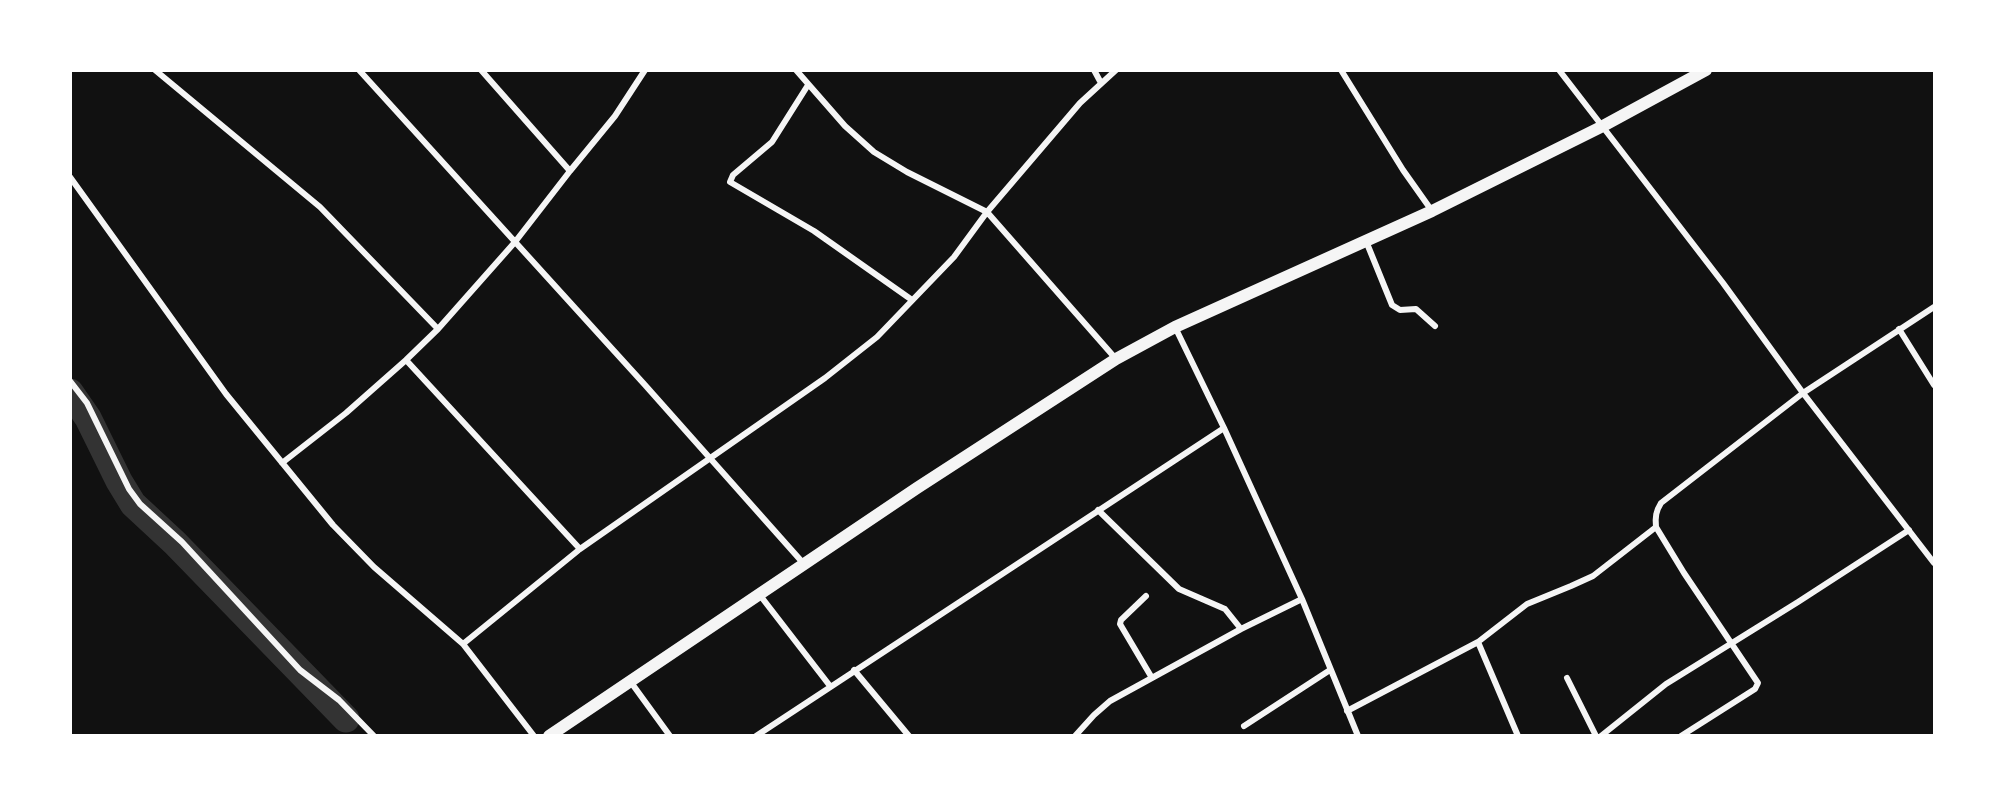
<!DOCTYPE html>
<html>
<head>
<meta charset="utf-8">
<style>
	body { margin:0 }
	#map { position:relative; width:2005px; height:806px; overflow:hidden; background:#111; font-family:"Source Sans 3",sans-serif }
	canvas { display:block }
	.frame { position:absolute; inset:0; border:72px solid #fff; pointer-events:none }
</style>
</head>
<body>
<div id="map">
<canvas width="2005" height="806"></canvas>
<div class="frame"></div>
</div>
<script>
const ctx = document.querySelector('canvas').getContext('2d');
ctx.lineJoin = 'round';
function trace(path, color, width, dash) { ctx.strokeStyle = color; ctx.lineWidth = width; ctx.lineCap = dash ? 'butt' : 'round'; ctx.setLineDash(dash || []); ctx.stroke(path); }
const river = new Path2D(`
	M70,392L88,418L119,481L133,504L175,543L346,719`);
const minor = new Path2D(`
	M155,70L320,207L438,329
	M359,70L645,385L804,564
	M481,70L570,171
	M796,70L845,126L874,152L907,172L987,212L1116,359
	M1094,70L1101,83
	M1341,70L1403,170L1432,211
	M1559,70L1723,283L1803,393L1934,563
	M808,85L772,142L733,175L730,182L814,231L912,300
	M70,177L226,394L333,525L374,567L463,644L534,736
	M1366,241L1392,305L1400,310L1416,309L1435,326
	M1175,327L1224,428L1302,599L1358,736
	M1899,329L1934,385
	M406,360L580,549
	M70,381L87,403L129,489L140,504L182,542L300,670L339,700L374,736
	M282,463L346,413L406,360L438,329L515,242L570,171L615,116L645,70
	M1098,510L1179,589L1225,609L1241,629
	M759,594L830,686
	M1146,596L1121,620L1120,624L1152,678
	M1478,642L1518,736
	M463,644L580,549L825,378L877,337L954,257L987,212L1080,103L1116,70
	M854,670L909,736
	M1567,678L1596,736
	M630,681L670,736
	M1347,711L1478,642L1527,604L1571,586L1593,576L1656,527
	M1244,726L1330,670
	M756,736L1224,428
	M1075,736L1094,715L1110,701L1241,629L1302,599
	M1601,736L1666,684L1798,602L1909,530
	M1681,736L1755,689L1758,683L1684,573L1656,527C1655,517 1656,511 1661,503L1803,393L1934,307`);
const secondary = new Path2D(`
	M549,736L917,488L1116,359L1175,327L1432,211L1603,126L1706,70`);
trace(river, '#333', 27);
trace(minor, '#f5f5f5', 6);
trace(secondary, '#f5f5f5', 12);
</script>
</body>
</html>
